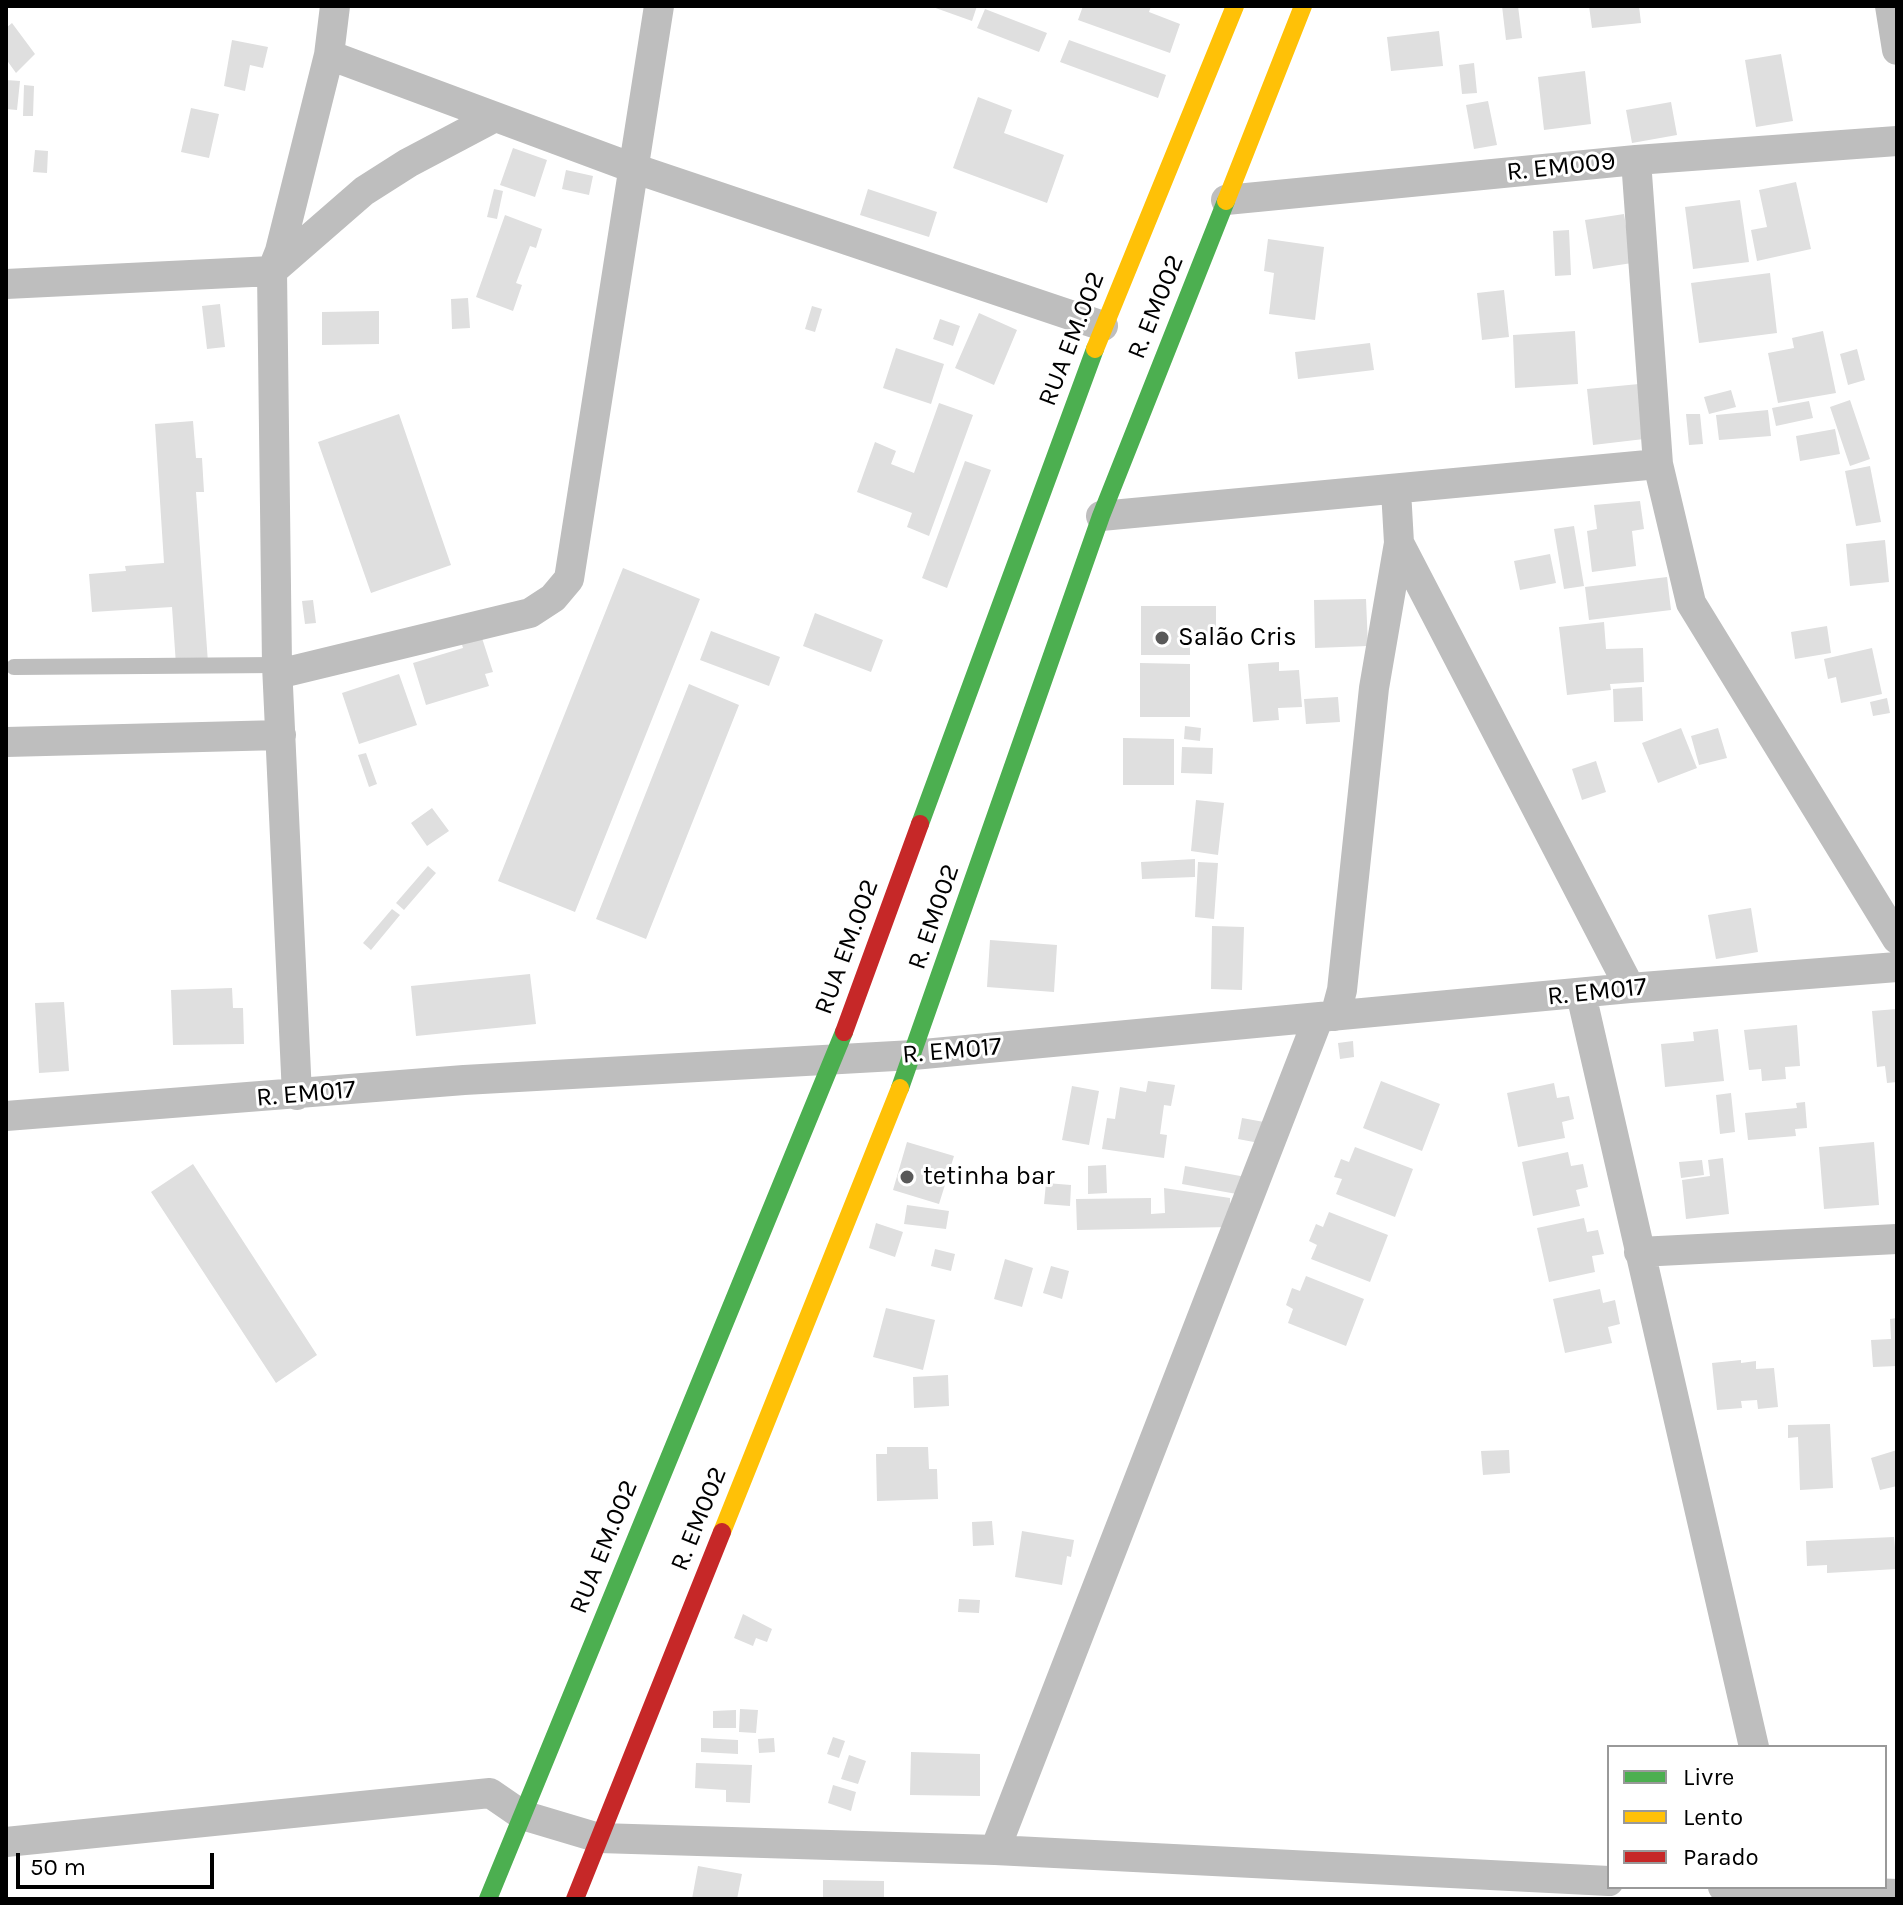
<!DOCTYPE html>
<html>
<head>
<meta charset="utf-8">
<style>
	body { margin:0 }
	#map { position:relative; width:1903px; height:1905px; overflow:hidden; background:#fff; font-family:Karla,sans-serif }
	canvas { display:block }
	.frame { position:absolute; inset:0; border:8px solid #000; pointer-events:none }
	.legend { position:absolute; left:1607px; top:1745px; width:280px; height:144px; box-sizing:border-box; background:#fff; border:2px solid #999; margin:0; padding:10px 14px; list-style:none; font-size:24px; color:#000 }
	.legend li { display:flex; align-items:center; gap:16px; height:40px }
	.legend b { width:40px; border:2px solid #999 }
	.scale { position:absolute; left:16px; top:1853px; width:198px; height:36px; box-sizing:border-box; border:4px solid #000; border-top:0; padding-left:10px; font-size:24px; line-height:28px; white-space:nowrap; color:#000; -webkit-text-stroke:6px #fff; paint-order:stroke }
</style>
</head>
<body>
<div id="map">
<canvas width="1903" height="1905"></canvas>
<div class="frame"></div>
<ul class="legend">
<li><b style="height:10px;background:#4caf50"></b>Livre</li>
<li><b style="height:10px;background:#ffc107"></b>Lento</li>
<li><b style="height:10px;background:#c62828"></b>Parado</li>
</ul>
<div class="scale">50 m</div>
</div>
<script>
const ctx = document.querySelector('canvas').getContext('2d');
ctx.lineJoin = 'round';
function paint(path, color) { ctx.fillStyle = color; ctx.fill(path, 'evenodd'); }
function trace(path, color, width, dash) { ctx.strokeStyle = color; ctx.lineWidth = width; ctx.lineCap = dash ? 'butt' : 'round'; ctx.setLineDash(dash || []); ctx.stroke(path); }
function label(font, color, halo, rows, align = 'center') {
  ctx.font = font + ' Karla,sans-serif'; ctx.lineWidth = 6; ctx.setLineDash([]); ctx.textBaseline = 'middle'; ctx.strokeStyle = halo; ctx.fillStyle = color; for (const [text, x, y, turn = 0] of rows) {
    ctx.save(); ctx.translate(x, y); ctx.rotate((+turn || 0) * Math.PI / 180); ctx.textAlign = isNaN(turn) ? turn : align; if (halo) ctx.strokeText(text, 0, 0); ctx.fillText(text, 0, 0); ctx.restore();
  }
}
const building = new Path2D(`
	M930,6H977L972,21Z
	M1083,6H1151L1149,12L1180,24L1170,53L1078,20Z
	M1502,6H1518L1522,38L1506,40Z
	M1589,6H1639L1641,23L1592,28Z
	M985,9L1047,33L1039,52L977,28Z
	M12,23L35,54L16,73L6,59V28Z
	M1439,31L1443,66L1391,71L1387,37Z
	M232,40L268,47L263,68L250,65L245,91L224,86Z
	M1069,40L1166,75L1158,98L1060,62Z
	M1781,54L1793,121L1756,127L1745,60Z
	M1474,63L1477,93L1462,94L1459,65Z
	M1585,71L1591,124L1544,130L1538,77Z
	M6,80L20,81L17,110L6,109Z
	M24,85L34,86L33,116H23Z
	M978,97L1012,110L1004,133L1064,155L1047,203L953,168Z
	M1488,101L1497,145L1474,149L1466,105Z
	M1671,102L1677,135L1632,143L1626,110Z
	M191,108L219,114L209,158L181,152Z
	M513,148L547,160L535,197L500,185Z
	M35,150L48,151L47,173L33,172Z
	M566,170L593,176L589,195L562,189Z
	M1796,182L1811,249L1757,261L1751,230L1767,227L1759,190Z
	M494,189L503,191L497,219L487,217Z
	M868,189L937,212L929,237L860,215Z
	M1740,200L1749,262L1693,269L1685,207Z
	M1624,214L1632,263L1593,269L1585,220Z
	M505,215L542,229L536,248L530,246L516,283L522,285L513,311L476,297Z
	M1569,230L1571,275L1555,276L1553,231Z
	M1268,239L1324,247L1315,320L1269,314L1274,273L1264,271Z
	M1770,273L1777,333L1699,343L1691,283Z
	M1504,290L1509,337L1482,340L1477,293Z
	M468,298L470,328L452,329L451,299Z
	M220,304L225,347L207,349L202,306Z
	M812,306L822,309L815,332L805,329Z
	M379,311V344L322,345V312Z
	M979,313L1017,330L994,385L955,368Z
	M940,319L960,326L953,346L933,339Z
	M1575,331L1578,384L1515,388L1513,335Z
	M1823,331L1836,393L1778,403L1768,353L1794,348L1792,338Z
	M1370,343L1374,370L1298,379L1295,352Z
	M896,348L944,364L931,404L883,388Z
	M1857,349L1865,380L1848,385L1840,354Z
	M1639,384L1644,439L1593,445L1587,389Z
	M1731,390L1736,407L1709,414L1704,397Z
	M1850,400L1870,459L1850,466L1830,407Z
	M1809,401L1813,418L1776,426L1772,408Z
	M939,403L973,415L929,536L907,527L912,513L857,492L875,442L896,451L891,464L914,473Z
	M1768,410L1771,436L1719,440L1716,415Z
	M399,414L451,565L371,593L318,442Z
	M1686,414H1700L1703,444L1689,445Z
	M193,421L196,458H202L204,492H196L208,663L176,665L172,607L92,612L89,574L126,571L125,566L164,563L155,424Z
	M1835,429L1840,454L1800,461L1796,436Z
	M965,461L991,470L947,588L922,578Z
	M1870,466L1881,522L1856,526L1845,471Z
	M1640,501L1644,529L1632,531L1636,566L1592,572L1587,531L1597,529L1594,505Z
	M1574,526L1584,586L1564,589L1554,529Z
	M1885,540L1889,582L1850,586L1846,544Z
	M1550,554L1556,583L1520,590L1514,561Z
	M623,568L700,599L575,912L498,881Z
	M1667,577L1671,610L1589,620L1585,587Z
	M1366,599L1368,646L1315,648L1314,600Z
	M313,600L316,623L305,624L302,601Z
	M1141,606H1216V634H1190V655H1141Z
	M815,613L883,640L871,672L803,646Z
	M1604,622L1606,649L1643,648L1644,682L1610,684L1611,690L1567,695L1559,627Z
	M1827,626L1831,653L1795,659L1791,632Z
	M711,631L780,657L769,686L700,660Z
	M481,635L493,672L485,674L489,686L426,705L413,663L463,648L461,641Z
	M1872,648L1882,694L1841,703L1836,677L1828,679L1824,659Z
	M1279,662V671L1299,670L1302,707L1278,708L1279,720L1253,722L1248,664Z
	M1140,663L1190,664V717H1140Z
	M399,674L417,725L359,744L342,693Z
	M689,684L739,705L646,939L596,919Z
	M1642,687L1643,721L1614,722L1613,689Z
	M1338,697L1340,722L1306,724L1304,699Z
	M1887,698L1890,713L1873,716L1870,702Z
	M1185,726L1201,728L1200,741L1184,739Z
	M1681,728L1697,768L1658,783L1642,743Z
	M1718,728L1727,758L1699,765L1691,736Z
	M1123,738L1174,739V785H1123Z
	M1182,747L1213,748L1212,774L1181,773Z
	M366,753L377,784L369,787L358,755Z
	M1596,761L1606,792L1582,800L1572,769Z
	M1196,800L1224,803L1218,855L1191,851Z
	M432,808L449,831L427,846L411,823Z
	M1195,859V877L1142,879L1141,862Z
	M1198,862L1218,863L1214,919L1195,917Z
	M428,866L436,873L404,910L396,903Z
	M1751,908L1758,952L1716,959L1708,915Z
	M392,909L400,915L371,950L363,943Z
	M1212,926L1244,927L1242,990L1211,989Z
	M990,940L1057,945L1054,992L987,987Z
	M530,974L536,1024L416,1036L411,986Z
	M232,988L233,1008H243L244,1044L173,1045L171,990Z
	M64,1002L69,1071L39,1073L35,1003Z
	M1897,1009V1082L1887,1083L1885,1066L1877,1067L1872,1011Z
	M1797,1025L1800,1066L1785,1067L1786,1079L1762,1081L1761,1069L1749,1070L1744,1030Z
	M1718,1029L1724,1081L1665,1087L1661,1044L1694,1041L1693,1032Z
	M1353,1041L1354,1057L1340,1059L1338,1043Z
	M1148,1081L1175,1085L1171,1106L1164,1105L1160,1134L1167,1135L1164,1158L1102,1149L1107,1118L1115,1119L1120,1087L1146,1092Z
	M1381,1081L1440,1104L1422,1151L1363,1128Z
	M1554,1083L1557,1098L1569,1096L1574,1119L1562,1122L1565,1138L1518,1147L1507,1093Z
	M1072,1086L1099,1091L1089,1145L1062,1140Z
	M1731,1093L1735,1132L1720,1134L1716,1095Z
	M1805,1102L1807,1128L1795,1129L1796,1136L1748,1140L1745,1113L1797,1108L1796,1103Z
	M1242,1118L1264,1122L1259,1143L1238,1139Z
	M907,1142L954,1156L939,1204L893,1190Z
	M1874,1142L1879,1205L1824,1209L1819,1147Z
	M1355,1147L1413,1169L1395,1217L1336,1194L1342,1179L1334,1177L1341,1159L1349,1162Z
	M1568,1152L1571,1166L1583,1164L1588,1187L1576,1190L1580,1206L1533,1216L1522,1162Z
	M1723,1158L1729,1214L1686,1219L1682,1180L1710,1176L1708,1160Z
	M1702,1160L1704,1175L1681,1178L1679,1162Z
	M193,1164L317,1355L276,1383L151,1192Z
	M1106,1165L1107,1193L1088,1194V1166Z
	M1185,1166L1246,1177L1242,1195L1182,1184Z
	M1046,1183L1071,1185L1070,1206L1044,1204Z
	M1164,1188L1230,1198V1227L1077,1230L1076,1199L1151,1198V1214L1165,1213Z
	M907,1205L949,1211L946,1229L904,1224Z
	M1329,1212L1388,1235L1370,1282L1311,1259L1317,1245L1309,1241L1316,1224L1323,1227Z
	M1584,1218L1587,1232L1598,1230L1604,1254L1592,1256L1595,1272L1549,1282L1537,1228Z
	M876,1223L903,1232L895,1257L869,1248Z
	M935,1249L955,1254L951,1271L931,1266Z
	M1005,1259L1033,1268L1022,1307L994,1299Z
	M1051,1266L1069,1271L1062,1299L1043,1293Z
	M1306,1276L1364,1299L1346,1346L1288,1323L1293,1309L1286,1305L1292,1288L1300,1291Z
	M1600,1289L1603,1303L1615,1300L1620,1324L1608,1327L1612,1343L1565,1353L1553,1299Z
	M886,1308L935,1320L923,1370L873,1357Z
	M1897,1318V1366L1873,1367L1871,1340L1891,1339L1890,1319Z
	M1741,1360V1363L1756,1361V1369L1774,1368L1778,1407L1758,1409L1757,1400L1741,1401L1742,1408L1717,1410L1712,1363Z
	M948,1375L949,1406L914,1408L913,1377Z
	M1830,1424L1833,1488L1800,1490L1798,1437L1788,1438V1425Z
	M887,1447H928L929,1469H937L938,1499L877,1501L876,1454H887Z
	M1509,1450L1510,1473L1483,1475L1481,1451Z
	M1897,1450V1486L1880,1490L1871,1458Z
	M992,1521L994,1545L973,1546L972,1522Z
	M1022,1531L1074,1540L1071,1557L1067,1556L1062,1585L1015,1577Z
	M1894,1537L1897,1569L1827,1573V1565L1807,1566L1806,1541Z
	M959,1599L980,1600L979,1613L958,1612Z
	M743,1614L772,1629L767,1642L756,1638L753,1646L734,1638Z
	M740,1709L758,1710L756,1733L739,1732Z
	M736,1710V1728H713V1711Z
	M833,1737L845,1741L839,1758L827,1754Z
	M701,1738L738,1740V1754L701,1752Z
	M774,1738L775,1752L759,1753L758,1739Z
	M911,1752L980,1754V1796L910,1795Z
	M849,1755L866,1761L858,1784L841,1779Z
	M696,1763L752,1765L750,1803L726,1802V1790L695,1788Z
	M833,1785L856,1792L851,1811L828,1803Z
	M698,1866L742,1874L737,1899H692Z
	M823,1880L884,1881V1899H823Z`);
const lane = new Path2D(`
	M14,667L277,665`);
const street = new Path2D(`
	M1890,6L1897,50
	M329,55L633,168L1103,326
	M1636,160L1658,464L1691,603L1897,939
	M1226,200L1636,160L1897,141
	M6,284L272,271L364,191L408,163L495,117
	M1396,490L1399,543L1630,988
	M1101,516L1658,464
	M278,674L530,613L553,598L569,579L659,6
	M6,742L281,735
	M1581,994L1754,1747
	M1335,1016L1342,990L1374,688L1399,543
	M297,1095L277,665L272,271L280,251L329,55L335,6
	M6,1116L464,1080L913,1055L1630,988L1897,967
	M1639,1252L1897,1239
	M6,1842L490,1793L522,1815L599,1838L995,1850L1609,1881
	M995,1850L1318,1019
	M1723,1887L1897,1894`);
const fast = new Path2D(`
	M920,824L1095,349
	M900,1088L1101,516L1226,201
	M488,1899L844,1032`);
const slow = new Path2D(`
	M1226,201L1303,6
	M1095,349L1235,6
	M722,1532L900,1088`);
const jam = new Path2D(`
	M844,1032L920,824
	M575,1899L722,1532`);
const markers = [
	[1162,638,8,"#595959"],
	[907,1177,8,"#595959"]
];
const streetNames = [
	["R. EM009",1561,167,-6],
	["R. EM002",1156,307,-68],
	["RUA EM.002",1072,339,-69],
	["R. EM002",934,917,-71],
	["RUA EM.002",847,947,-70],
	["R. EM017",1597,992,-6],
	["R. EM017",952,1051,-5],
	["R. EM017",306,1094,-5],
	["R. EM002",699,1519,-68],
	["RUA EM.002",604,1547,-68]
];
const poiNames = [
	["Salão Cris",1178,638],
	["tetinha bar",923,1177]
];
paint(building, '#dfdfdf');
trace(lane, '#bebebe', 16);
trace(street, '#bebebe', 30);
trace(fast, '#4caf50', 18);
trace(slow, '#ffc107', 18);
trace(jam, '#c62828', 18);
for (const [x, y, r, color] of markers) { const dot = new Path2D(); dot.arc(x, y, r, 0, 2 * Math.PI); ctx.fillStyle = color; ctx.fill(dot); trace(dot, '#fff', 3); }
label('26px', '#000', '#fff', streetNames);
label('26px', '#000', '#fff', poiNames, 'left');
</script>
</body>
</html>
